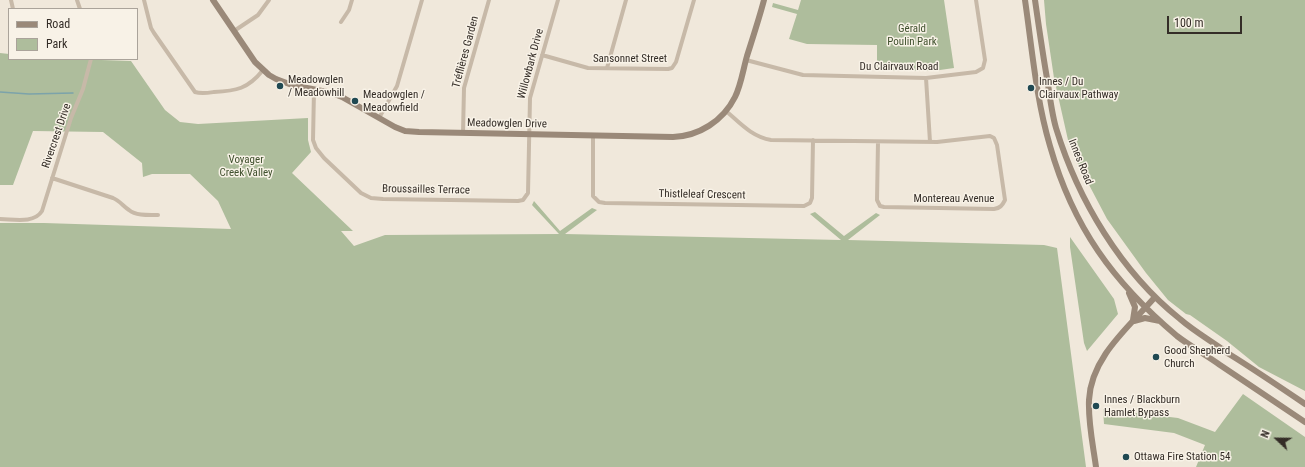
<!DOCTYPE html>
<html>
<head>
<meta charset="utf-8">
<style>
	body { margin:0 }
	#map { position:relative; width:1305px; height:467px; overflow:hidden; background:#f0e8db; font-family:"Roboto Condensed",sans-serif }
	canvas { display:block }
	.legend { position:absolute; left:8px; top:8px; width:130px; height:52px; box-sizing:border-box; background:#f8f2e7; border:1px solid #aaa39a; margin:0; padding:5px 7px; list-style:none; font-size:12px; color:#342d27 }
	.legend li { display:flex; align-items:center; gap:8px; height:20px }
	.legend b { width:20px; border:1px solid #aaa39a }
	.north { position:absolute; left:1257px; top:419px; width:40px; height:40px; -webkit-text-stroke:3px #f8f2e7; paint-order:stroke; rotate:292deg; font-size:11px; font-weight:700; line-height:16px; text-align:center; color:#342d27 }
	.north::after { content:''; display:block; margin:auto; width:14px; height:18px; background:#342d27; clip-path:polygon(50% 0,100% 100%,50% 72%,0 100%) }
	.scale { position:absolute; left:1167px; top:16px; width:75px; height:18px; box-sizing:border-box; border:2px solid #342d27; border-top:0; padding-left:5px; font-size:12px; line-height:14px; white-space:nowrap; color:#342d27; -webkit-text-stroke:3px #f8f2e7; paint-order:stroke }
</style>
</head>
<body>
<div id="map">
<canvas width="1305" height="467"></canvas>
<ul class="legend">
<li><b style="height:5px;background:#9a8979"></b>Road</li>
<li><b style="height:11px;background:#aebd9c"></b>Park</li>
</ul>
<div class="north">N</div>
<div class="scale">100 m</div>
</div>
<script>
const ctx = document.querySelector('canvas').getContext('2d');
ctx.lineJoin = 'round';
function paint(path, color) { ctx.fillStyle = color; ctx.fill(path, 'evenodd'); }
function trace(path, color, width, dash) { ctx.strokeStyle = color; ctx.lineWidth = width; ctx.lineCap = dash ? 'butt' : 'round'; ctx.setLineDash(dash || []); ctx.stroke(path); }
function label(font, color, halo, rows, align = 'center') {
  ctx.font = font + ' "Roboto Condensed",sans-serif'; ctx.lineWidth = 3; ctx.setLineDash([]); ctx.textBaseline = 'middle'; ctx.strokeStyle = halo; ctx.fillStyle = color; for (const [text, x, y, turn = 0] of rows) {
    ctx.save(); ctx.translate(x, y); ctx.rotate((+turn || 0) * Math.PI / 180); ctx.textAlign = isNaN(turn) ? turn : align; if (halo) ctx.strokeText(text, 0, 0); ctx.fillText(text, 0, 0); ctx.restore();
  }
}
const green = new Path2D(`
	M801,0H944L954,68L933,71L877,70V45L807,44L789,39L797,14L772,7L773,3L798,10Z
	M1044,0H1305V391L1259,367L1227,341L1190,315L1186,314L1168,300L1146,273L1107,219L1077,162L1068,140L1054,78L1046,24Z
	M0,53L9,54V59H72L131,61L165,110L180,122L198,124L308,118V140L311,152L292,173L353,231H341L354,246L385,235L559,234L532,205L534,201L560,231L592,208L597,210L565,234L841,240L810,214L815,212L844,236L876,213L880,215L848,240L1044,245L1057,248L1086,467H0V223H44L231,229L218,201L190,174H152L143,177L142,163L103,132L33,131L13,185H0Z
	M1070,237L1114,299L1118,314L1087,351L1084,343L1070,247Z
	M1243,394L1305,437V467H1196L1205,445L1174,433L1104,424L1103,409L1178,418L1215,432Z`);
const stream = new Path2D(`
	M0,92L29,94L73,93`);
const street = new Path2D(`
	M11,0L13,9
	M77,0L80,9
	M144,0L151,28L154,33L195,92C201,94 207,93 214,92C236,91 248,89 263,70
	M341,22L349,10L352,0
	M234,31L258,15L269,0
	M542,55L588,68L668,69L672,68L676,62L694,0
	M746,60L803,75L926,78L976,72L983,68L985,60L976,0
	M607,68L626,0
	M926,78L930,142
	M314,90L313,140L316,148L324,158L361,193L371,198L383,199L518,201L523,200L528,193L530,98L558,0
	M726,111C740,123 752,137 771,140L937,142L990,136L994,138L997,145L1005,200C1002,206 1000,208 994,209L884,207L880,206L877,200L878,142
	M379,118L397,86L422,0
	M463,133L464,88L489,0
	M593,135V196L599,202L605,203L804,206L810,203L812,198L813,140
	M52,178L113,198C120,201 123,206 129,210C136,216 149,215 158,215
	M0,219C13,219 34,224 42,211L71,118L83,89L91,59`);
const secondary = new Path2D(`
	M213,0L255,62L269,75L276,79L292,85L332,93L342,97L395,127L405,131L419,132L673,137C699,136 723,121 735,97C741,85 743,70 747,56C753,37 759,19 764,0
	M1025,0C1032,48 1036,99 1050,146C1073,227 1113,282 1177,336C1190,346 1206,355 1220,365C1248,384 1277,403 1305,422
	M1035,0C1039,28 1043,56 1048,84C1050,99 1052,114 1056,128C1078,200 1121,272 1180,319C1195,332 1213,342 1229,354C1255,370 1280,387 1305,404
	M1129,293L1135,307L1133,320
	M1134,321L1145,318L1160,321
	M1096,467C1093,445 1088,423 1089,400C1091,357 1129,327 1155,297`);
const markers = [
	[280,86,4,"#204952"],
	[1031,88,4,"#204952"],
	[355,101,4,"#204952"],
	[1156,357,4,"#204952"],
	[1096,406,4,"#204952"],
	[1126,457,4,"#204952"]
];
const parkNames = [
	["Gérald",912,29],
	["Poulin Park",912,42],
	["Voyager",246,160],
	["Creek Valley",246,173]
];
const streetNames = [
	["Tréflières Garden",466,52,-75],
	["Sansonnet Street",630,59],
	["Willowbark Drive",531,64,-75],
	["Du Clairvaux Road",899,67],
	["Meadowglen Drive",507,124,1],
	["Rivercrest Drive",57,136,-71],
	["Innes Road",1080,162,68],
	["Broussailles Terrace",426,190,1],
	["Thistleleaf Crescent",702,195,1],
	["Montereau Avenue",954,199]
];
const poiNames = [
	["Meadowglen",288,80],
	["/ Meadowhill",288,93],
	["Innes / Du",1039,82],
	["Clairvaux Pathway",1039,95],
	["Meadowglen /",363,95],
	["Meadowfield",363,108],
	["Good Shepherd",1164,351],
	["Church",1164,364],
	["Innes / Blackburn",1104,400],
	["Hamlet Bypass",1104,413],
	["Ottawa Fire Station 54",1134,457]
];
paint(green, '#aebd9c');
trace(stream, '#7ca3aa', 1.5);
trace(street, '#c7b9a8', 4);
trace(secondary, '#9a8979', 6);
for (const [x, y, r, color] of markers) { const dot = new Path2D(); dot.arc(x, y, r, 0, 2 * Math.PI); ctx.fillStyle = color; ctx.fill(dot); trace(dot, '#f8f2e7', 1.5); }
label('11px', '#3f502d', '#f8f2e7', parkNames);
label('11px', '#342d27', '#f8f2e7', streetNames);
label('11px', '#342d27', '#f8f2e7', poiNames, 'left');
</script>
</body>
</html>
